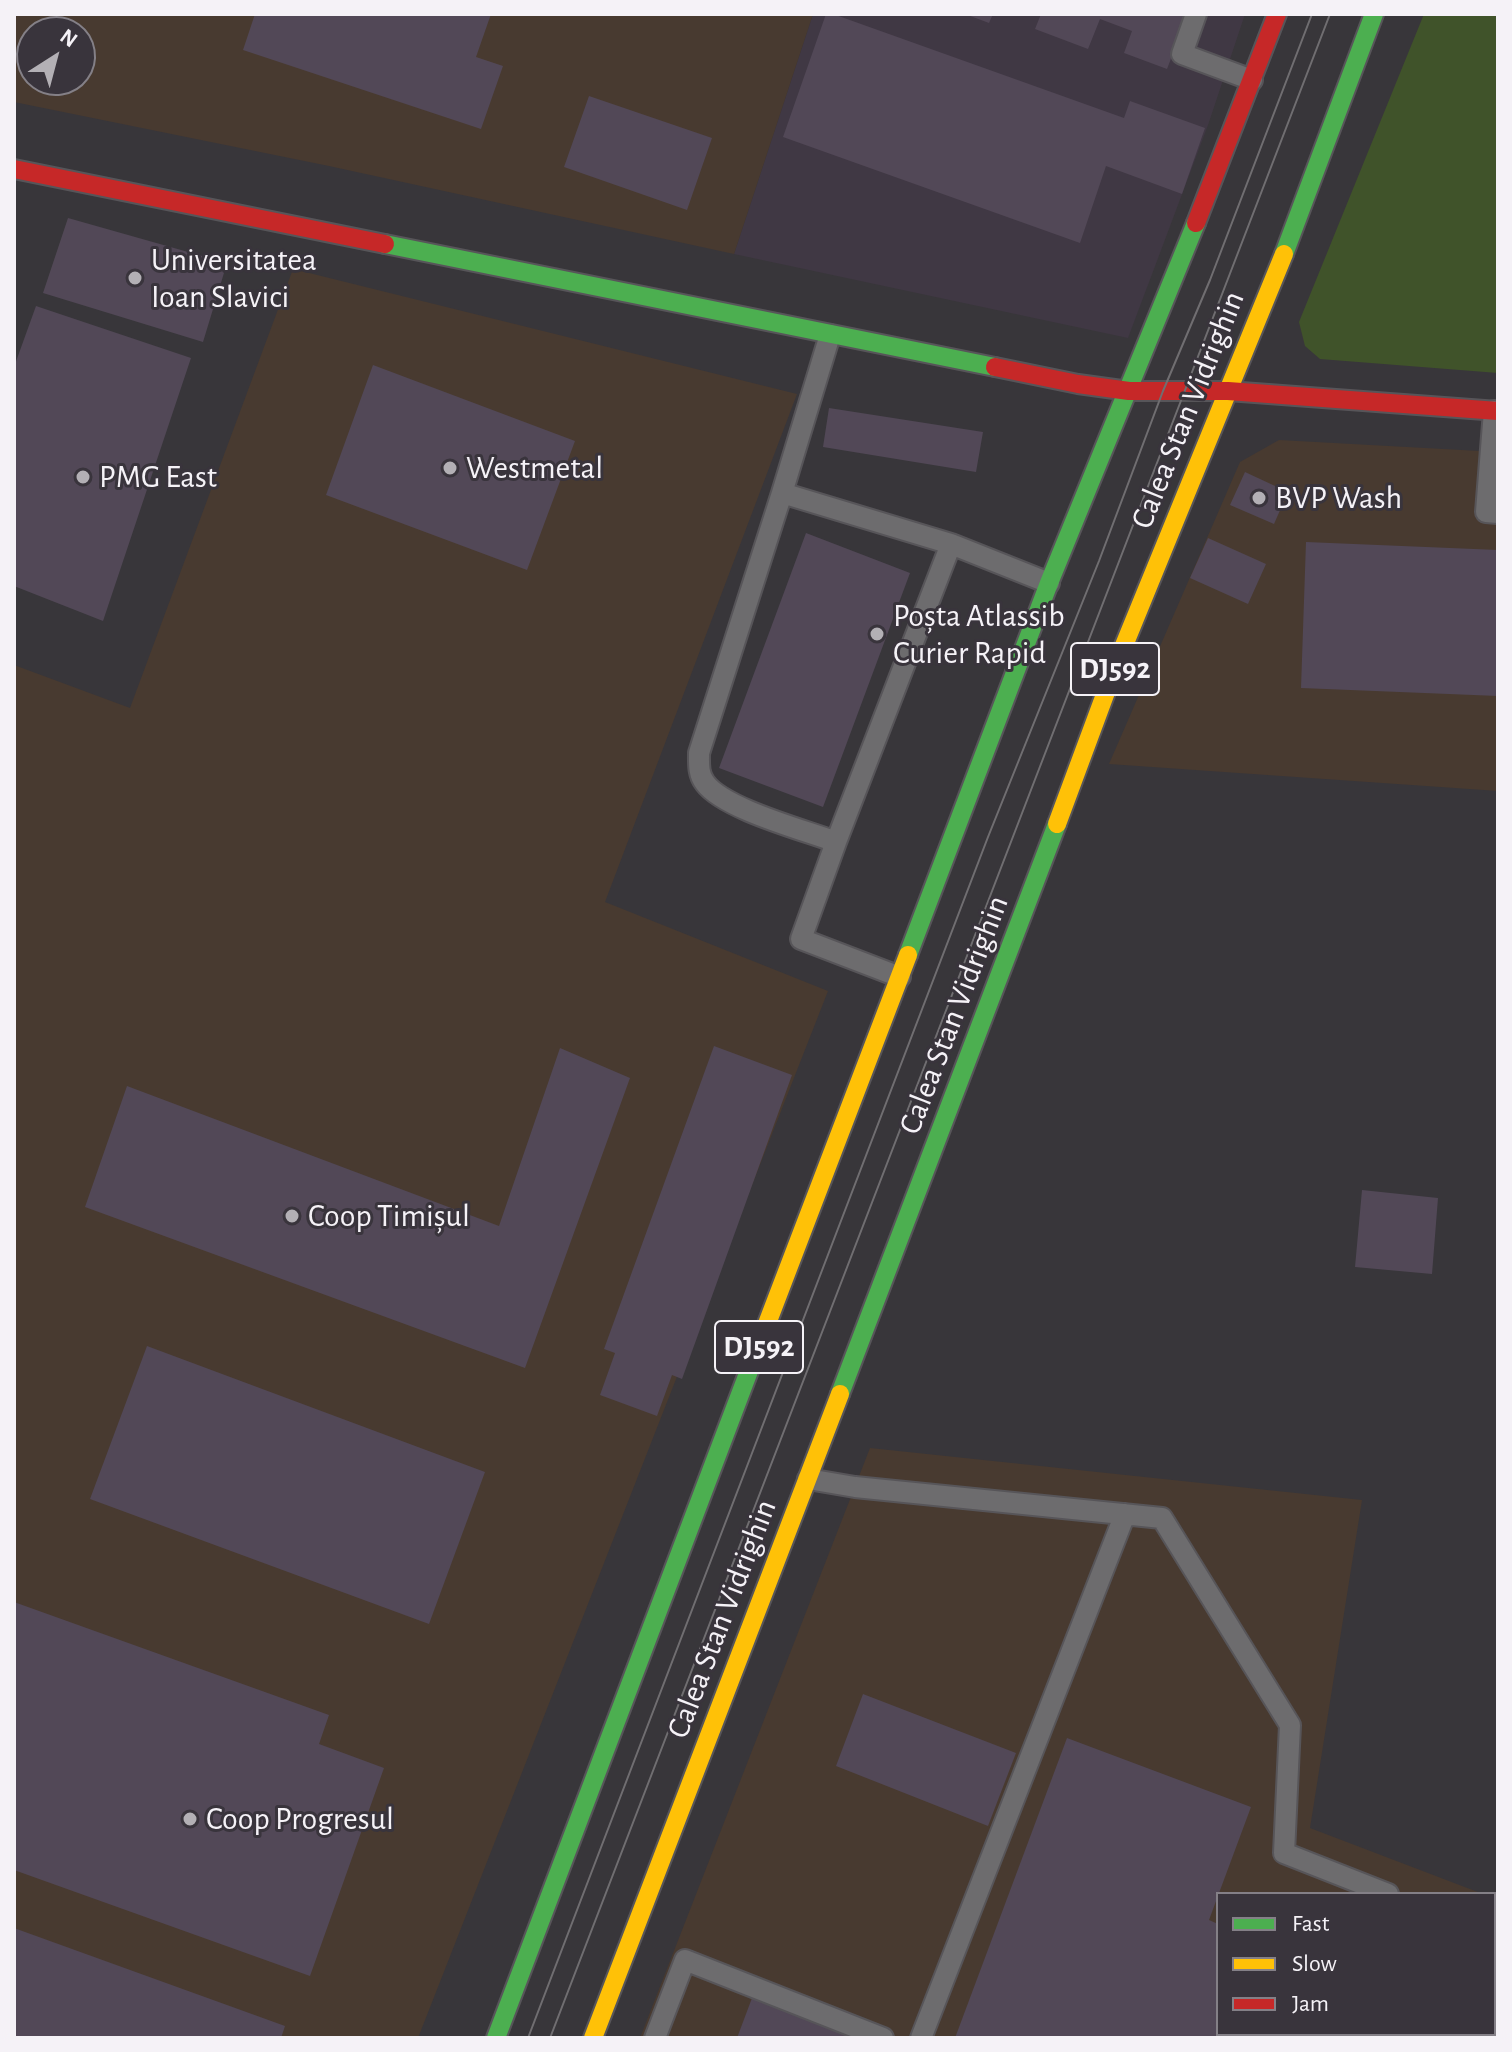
<!DOCTYPE html>
<html>
<head>
<meta charset="utf-8">
<style>
	body { margin:0 }
	#map { position:relative; width:1512px; height:2052px; overflow:hidden; background:#38363a; font-family:"Alegreya Sans",sans-serif }
	canvas { display:block }
	.frame { position:absolute; inset:0; border:16px solid #f5f2f7; pointer-events:none }
	.legend { position:absolute; left:1216px; top:1892px; width:280px; height:144px; box-sizing:border-box; background:#39343c; border:2px solid #848087; margin:0; padding:10px 14px; list-style:none; font-size:24px; color:#f5f2f7 }
	.legend li { display:flex; align-items:center; gap:16px; height:40px }
	.legend b { width:40px; border:2px solid #848087 }
	.north { position:absolute; left:16px; top:16px; width:80px; height:80px; box-sizing:border-box; background:#39343c; border:2px solid #848087; border-radius:50%; rotate:36deg; font-size:22px; font-weight:700; line-height:32px; text-align:center; color:#f5f2f7 }
	.north::after { content:''; display:block; margin:auto; width:28px; height:36px; background:#b3b0b5; clip-path:polygon(50% 0,100% 100%,50% 72%,0 100%) }
</style>
</head>
<body>
<div id="map">
<canvas width="1512" height="2052"></canvas>
<div class="frame"></div>
<ul class="legend">
<li><b style="height:10px;background:#4caf50"></b>Fast</li>
<li><b style="height:10px;background:#ffc107"></b>Slow</li>
<li><b style="height:10px;background:#c62828"></b>Jam</li>
</ul>
<div class="north">N</div>
</div>
<script>
const ctx = document.querySelector('canvas').getContext('2d');
ctx.lineJoin = 'round';
function paint(path, color) { ctx.fillStyle = color; ctx.fill(path, 'evenodd'); }
function trace(path, color, width, dash) { ctx.strokeStyle = color; ctx.lineWidth = width; ctx.lineCap = dash ? 'butt' : 'round'; ctx.setLineDash(dash || []); ctx.stroke(path); }
function label(font, color, halo, rows, align = 'center') {
  ctx.font = font + ' "Alegreya Sans",sans-serif'; ctx.lineWidth = 6; ctx.setLineDash([]); ctx.textBaseline = 'middle'; ctx.strokeStyle = halo; ctx.fillStyle = color; for (const [text, x, y, turn = 0] of rows) {
    ctx.save(); ctx.translate(x, y); ctx.rotate((+turn || 0) * Math.PI / 180); ctx.textAlign = isNaN(turn) ? turn : align; if (halo) ctx.strokeText(text, 0, 0); ctx.fillText(text, 0, 0); ctx.restore();
  }
}
const built = new Path2D(`
	M813,14H1245L1208,125L1128,338L734,254Z`);
const industrial = new Path2D(`
	M14,14H813L734,254L329,166L14,102ZM32,32H80V80H32Z
	M293,269L797,394L605,902L828,991L418,2038H14V665L130,708Z
	M1279,440L1498,452V791L1109,764L1240,462Z
	M870,1448L1362,1500L1310,1828L1483,1894H1218V2034H1494V1898L1498,1900V2038H640Z`);
const green = new Path2D(`
	M1424,14H1498V373L1320,359L1305,346L1299,322Z`);
const building = new Path2D(`
	M255,14H346L353,16L354,14H491L476,57L503,66L481,129L243,50Z
	M826,14H833L1124,118L1130,101L1205,128L1182,194L1106,166L1080,243L783,137Z
	M965,14H993L989,23Z
	M1041,14H1188L1167,69L1124,53L1132,31L1100,19L1088,49L1035,29Z
	M589,96L712,138L687,210L564,167Z
	M68,218L227,263L203,342L43,293Z
	M36,306L191,358L103,621L14,586V367Z
	M373,365L575,441L527,570L326,495Z
	M829,408L983,432L976,472L823,447Z
	M1245,472L1288,492L1274,524L1230,505Z
	M806,533L910,573L823,807L719,768Z
	M1208,538L1266,564L1248,604L1190,578Z
	M1306,542L1498,550V696L1301,688Z
	M714,1046L792,1075L682,1379L672,1375L657,1416L600,1395L615,1353L604,1349Z
	M560,1048L630,1078L525,1368L85,1207L127,1086L499,1226Z
	M1362,1190L1438,1198L1432,1274L1355,1267Z
	M147,1346L485,1472L429,1624L90,1499Z
	M14,1602L329,1715L319,1744L384,1768L310,1976L14,1870Z
	M863,1694L1016,1753L988,1826L836,1766Z
	M1067,1738L1251,1807L1209,1920L1218,1924V2034H1494V2027L1498,2029V2038H955Z
	M14,1928L285,2026L281,2038H14Z
	M752,1998L850,2035L849,2038H737Z`);
const lane = new Path2D(`
	M1196,14L1182,54L1252,80
	M830,335L782,493L699,753C699,763 698,774 705,783C724,809 804,830 836,842L951,544
	M1494,411L1486,512L1498,513
	M782,493L951,544L1049,583
	M836,842L801,939L900,977
	M808,1479L855,1487L1162,1518L1290,1725L1284,1853L1388,1894
	M1494,1935L1498,1937
	M655,2038L685,1960L883,2038
	M921,2038L1125,1514`);
const fast = new Path2D(`
	M385,244L995,367
	M1284,254L1374,14
	M908,955L1049,583L1196,223
	M840,1394L1057,824
	M496,2038L752,1363`);
const slow = new Path2D(`
	M1057,824L1116,665L1284,254
	M752,1363L908,955
	M593,2038L840,1394`);
const jam = new Path2D(`
	M14,169L385,244
	M1196,223L1277,14
	M995,367L1078,384L1129,391H1228L1498,411`);
const tram = new Path2D(`
	M528,2038L988,837L1099,561L1163,391L1210,280L1312,14
	M550,2038L1330,14`);
const markers = [
	[135,278,8,"#b3b0b5"],
	[450,468,8,"#b3b0b5"],
	[83,477,8,"#b3b0b5"],
	[1259,498,8,"#b3b0b5"],
	[877,634,8,"#b3b0b5"],
	[292,1216,8,"#b3b0b5"],
	[190,1819,8,"#b3b0b5"]
];
const shields = [
	[1115,669,88],
	[759,1347,88]
];
const shieldNames = [
	["DJ592",1115,669],
	["DJ592",759,1347]
];
const poiNames = [
	["Universitatea",151,260],
	["Ioan Slavici",151,297],
	["Westmetal",466,468],
	["PMG East",99,477],
	["BVP Wash",1275,498],
	["Poșta Atlassib",893,616],
	["Curier Rapid",893,653],
	["Coop Timișul",308,1216],
	["Coop Progresul",206,1819]
];
const streetNames = [
	["Calea Stan Vidrighin",1188,410,-68],
	["Calea Stan Vidrighin",954,1015,-69],
	["Calea Stan Vidrighin",722,1619,-69]
];
paint(built, '#403844');
paint(industrial, '#483a30');
paint(green, '#40532a');
paint(building, '#524857');
trace(lane, '#575559', 24);
trace(fast, '#575559', 22);
trace(slow, '#575559', 22);
trace(jam, '#575559', 22);
trace(lane, '#6d6c6e', 20);
trace(fast, '#4caf50', 18);
trace(slow, '#ffc107', 18);
trace(jam, '#c62828', 18);
trace(tram, '#706e71', 2);
for (const [x, y, r, color] of markers) { const dot = new Path2D(); dot.arc(x, y, r, 0, 2 * Math.PI); ctx.fillStyle = color; ctx.fill(dot); trace(dot, '#39343c', 3); }
for (const [x, y, w] of shields) { const box = new Path2D(); box.roundRect(x - w / 2, y - 26, w, 52, 6); ctx.fillStyle = '#39343c'; ctx.fill(box); trace(box, '#f5f2f7', 2); }
label('bold 30px', '#f5f2f7', null, shieldNames);
label('32px', '#f5f2f7', '#39343c', poiNames, 'left');
label('32px', '#f5f2f7', '#39343c', streetNames);
</script>
</body>
</html>
